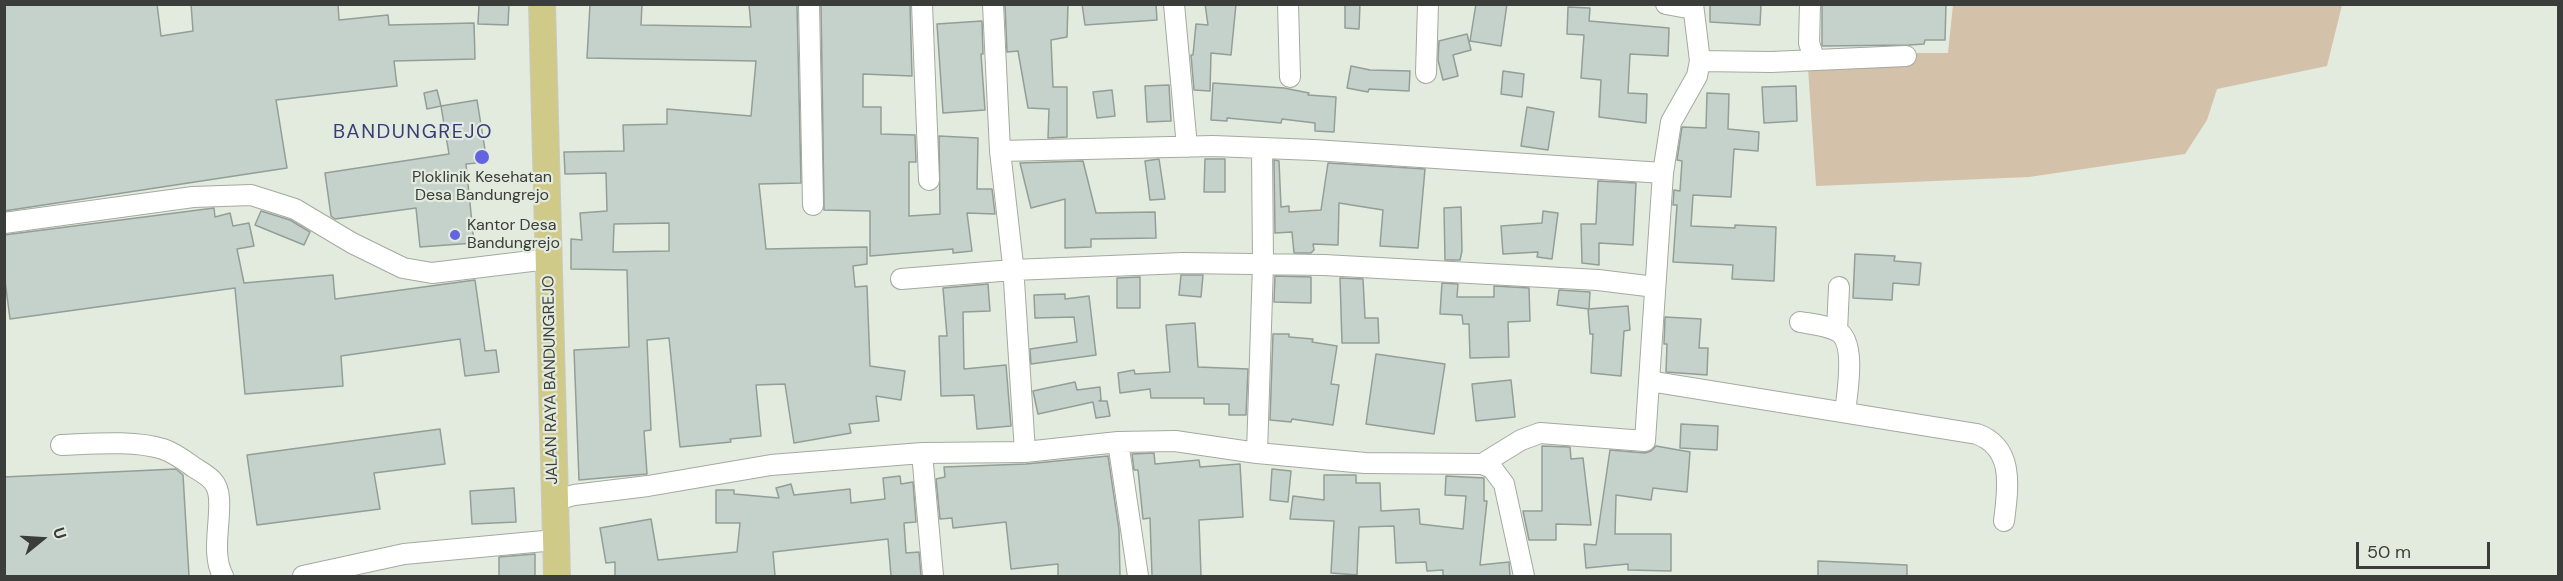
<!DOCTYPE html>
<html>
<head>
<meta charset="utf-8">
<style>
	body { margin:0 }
	#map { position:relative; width:2563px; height:581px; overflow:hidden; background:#e3eade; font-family:"DM Sans",sans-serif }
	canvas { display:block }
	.frame { position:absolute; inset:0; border:6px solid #3a3d39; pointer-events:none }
	.north { position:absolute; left:12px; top:509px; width:60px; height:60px; -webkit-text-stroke:4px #e3eade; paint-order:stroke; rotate:72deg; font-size:16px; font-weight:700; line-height:24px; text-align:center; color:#3a3d39 }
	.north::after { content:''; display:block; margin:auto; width:21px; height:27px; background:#3a3d39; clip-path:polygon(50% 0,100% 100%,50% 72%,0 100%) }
	.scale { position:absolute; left:2356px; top:542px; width:134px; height:27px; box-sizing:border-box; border:3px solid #3a3d39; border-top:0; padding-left:8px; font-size:18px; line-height:21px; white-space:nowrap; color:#3a3d39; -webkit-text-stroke:4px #e3eade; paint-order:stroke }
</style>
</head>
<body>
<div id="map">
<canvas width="2563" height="581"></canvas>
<div class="frame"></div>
<div class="north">U</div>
<div class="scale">50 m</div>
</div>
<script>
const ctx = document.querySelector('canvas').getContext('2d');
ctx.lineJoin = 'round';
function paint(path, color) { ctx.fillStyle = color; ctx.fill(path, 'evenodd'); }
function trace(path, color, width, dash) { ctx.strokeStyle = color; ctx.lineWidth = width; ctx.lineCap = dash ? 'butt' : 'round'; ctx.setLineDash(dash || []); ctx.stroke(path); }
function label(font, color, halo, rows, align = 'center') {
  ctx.font = font + ' "DM Sans",sans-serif'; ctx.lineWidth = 4.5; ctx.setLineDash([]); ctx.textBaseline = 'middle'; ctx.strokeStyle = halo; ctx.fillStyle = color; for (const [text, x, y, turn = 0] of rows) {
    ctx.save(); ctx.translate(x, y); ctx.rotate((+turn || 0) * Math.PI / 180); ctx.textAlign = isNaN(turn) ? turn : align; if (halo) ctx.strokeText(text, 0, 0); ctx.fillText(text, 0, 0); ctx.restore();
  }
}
const green = new Path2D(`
	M1953,5H2342L2327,66L2217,89L2207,120L2185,154L2029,177L1816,186L1807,53H1948Z`);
const building = new Path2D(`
	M4,4H157L161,36L193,31L191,4H338L339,20L388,15L389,25L474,23L475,59L394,61L397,86L276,100L287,168L4,211Z
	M479,4H509L508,25L478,24Z
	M590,4H642L641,25L751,27L749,4H797L801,183L759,184L766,249L867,247V264L853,266L855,287L867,286L870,366L905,371L901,400L876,396L879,421L849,424L851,433L794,443L785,384L756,385L761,436L730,439L731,442L680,447L669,338L647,340L651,430L644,431L647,474L579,480L574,350L629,347L627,270L571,269V239L582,240L580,213L607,211L606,173L565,174L564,152L624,151L623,125L667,124V109L751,116L756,61L587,58ZM669,223V251L613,252L614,224Z
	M821,4H910L912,76L863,74V107H881V134L915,135L916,162H909V216L940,214L939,136L978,138L977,189H992L995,214L967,213L972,251L953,253V249L870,256V211L824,210Z
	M1005,4H1068L1067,37L1051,40L1053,87H1067V137L1048,138L1049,109L1028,108L1018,51L1007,52Z
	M1082,4H1156L1157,20L1085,25Z
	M1205,4H1236L1231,55L1211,53L1210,91L1194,90L1191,55H1193L1196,24L1208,25Z
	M1345,4H1360L1359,29L1345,28Z
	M1476,4H1507L1501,46L1470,41Z
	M1710,4H1761L1760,25L1710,22Z
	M1822,4H1946L1945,40H1925L1924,44L1909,45L1822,46Z
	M1568,7L1590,8L1589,21L1669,28L1668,56L1630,54L1628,93L1647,94L1646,123L1599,117L1601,80L1581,78L1584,35L1567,34Z
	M982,21L983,54H981L985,110L943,113L937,24Z
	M1467,34L1471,50L1453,55L1458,76L1443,80L1438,60L1439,41Z
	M1351,66L1370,70L1410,71L1409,91L1369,89L1368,92L1347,88Z
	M1503,71L1524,74L1522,97L1501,94Z
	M1213,83L1284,88L1309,93L1308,95L1336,97L1334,132L1315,131V123L1282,119L1281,123L1227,118V121L1211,120Z
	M1169,85L1171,121L1147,122L1145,86Z
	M1796,86L1797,121L1764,123L1762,87Z
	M437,90L441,106L427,109L424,93Z
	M1112,90L1115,116L1097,118L1093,92Z
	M1707,93L1729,94L1728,129L1759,132L1758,151L1734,149L1731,197L1693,195L1691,226L1735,228V225L1776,227L1774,281L1732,279L1733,265L1673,262L1677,205H1673L1674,190L1680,191L1682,161L1677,160L1682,127L1706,128Z
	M477,100L487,162L466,164L474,243L420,247L416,208L335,219L331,216L325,173L449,154L441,106Z
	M1527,107L1554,112L1548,150L1521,146Z
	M1159,159L1165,199L1150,200L1145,161Z
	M1205,159H1225V192H1204Z
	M1274,160L1279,161L1281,207L1289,206V212L1321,210L1328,163L1425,169L1418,248L1380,246L1383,210L1339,203L1338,245L1313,244L1314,250L1311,253H1294L1292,232L1275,233Z
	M1083,161L1096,213L1155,212L1156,238L1091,239V247L1065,248V199L1031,208L1020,163Z
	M1598,181L1636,183L1633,245L1599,243V265L1582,263L1581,224H1596Z
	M1461,207L1462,251L1460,260H1445L1444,208Z
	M214,208L215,217L230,213L233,226L249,223L254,246L237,249L244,283L333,275L335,299L475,280L485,351L496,350L499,372L465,376L460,339L341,356L343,386L245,394L235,288L10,319L4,273V235Z
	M261,211L290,220L310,232L304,245L255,225Z
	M1543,211L1558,213L1552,259L1537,257L1538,252L1503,254L1501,226L1542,223Z
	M1855,254L1895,256L1894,261L1921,263L1919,285L1893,283L1892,300L1853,298Z
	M1181,275H1203L1201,297L1179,295Z
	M1275,276L1311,277V303L1274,302Z
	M1140,277V308H1117V278Z
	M1340,278L1363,279L1365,318H1378L1379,343H1342Z
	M1442,283L1458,284L1457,297H1494V286L1529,288L1530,321L1508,322L1509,357L1470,358L1469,324H1463L1462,315L1440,314Z
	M988,284L990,311L963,312L964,369L1006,365L1011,426L977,429L974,395L941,396L939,336H947L943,288Z
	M1559,290L1590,292L1589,309L1557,305Z
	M1065,294V299L1089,296L1096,355L1031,364L1030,349L1077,342L1074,317L1035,318L1034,295Z
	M1628,306L1630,330L1624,331L1621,376L1591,373L1593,334H1590L1588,309Z
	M1665,317L1701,319L1699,348H1708L1707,375L1666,372L1667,344H1664Z
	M1195,323L1198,367L1248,369L1246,415H1229V404H1204V398H1151L1150,389L1120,393L1118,373L1134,370L1135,374L1170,372L1166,325Z
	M1273,334H1289V337L1313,339L1312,342L1337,346L1331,384L1339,385L1333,425L1292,419L1291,422L1270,420Z
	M1376,354L1445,364L1434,434L1366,424Z
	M1511,380L1515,417L1476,421L1472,384Z
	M1075,382L1077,390L1100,387L1101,400L1099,401H1107L1110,416L1096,418L1093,402L1038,414L1033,391Z
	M1681,424L1718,426L1717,450L1680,448Z
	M440,429L445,464L374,473L380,509L257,525L247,455Z
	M1542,446L1570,447L1571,459L1583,458L1591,525L1556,524V540H1529L1523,511H1542Z
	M1656,446L1690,452L1687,492L1653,488L1651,500L1616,495L1615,534H1671V571L1628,570V564L1586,568L1584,544L1596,545L1610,450L1645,453L1651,451Z
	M1154,453L1155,464L1199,460L1200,467L1240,464L1243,517L1199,520L1201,576H1152L1150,518L1143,519L1138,470H1134L1132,454Z
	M1108,456L1119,530L1120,576H1058V564L1011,569L1006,522L953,528L952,518L940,519L936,479L945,477L944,467L1026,464Z
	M176,469L183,475L189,576H4V477Z
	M1272,469L1291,471L1288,502L1270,500Z
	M1324,475H1356V483H1380L1381,511L1419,509L1420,524L1463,529L1466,496L1445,495L1446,476L1484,478V501H1487L1480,565L1509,562L1510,576H1443V570L1427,571L1426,562L1396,563L1394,526L1359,527L1357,575L1331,573L1334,521L1290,519L1293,496L1324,500Z
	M900,476L901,484L913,482L916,522L904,523L906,553L919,552L921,576H891L888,539L773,552L775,576H615V562L606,563L600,528L651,519L658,560L737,552L740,523H716V490H734V494L779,498L776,488L791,484L794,495L850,489L851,503L885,499L883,478Z
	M514,488L516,522L472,524L470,491Z
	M535,554V576H499V557Z
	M1818,561L1907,565V576H1818Z`);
const minor = new Path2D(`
	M809,4L813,205
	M922,4L929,180
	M993,4L1000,151L1013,265L1025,452
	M1174,4L1187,147
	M1288,4L1290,77
	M1666,4L1693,9
	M1810,4L1809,43L1814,58
	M1700,61L1771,62L1906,56
	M1426,73L1428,4
	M1000,151L1213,146L1314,150L1663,173
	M4,223L193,197L251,195L295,209L352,243L403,268L432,273L548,259
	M901,279L1013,270L1183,263L1324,265L1598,280L1655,287
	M1800,322C1811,324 1826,325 1837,331C1857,341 1847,394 1845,412
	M1837,331L1839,287
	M1649,381L1977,434C2015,448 2008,488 2004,521
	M1118,442L1138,576
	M61,445C92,444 133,440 163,449C175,453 185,461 195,468C208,476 218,481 219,498C221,522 211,554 223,576
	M922,453L933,576
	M1257,453L1263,264L1262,149
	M1482,464L1492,468L1504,484L1524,576
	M554,501L574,495L648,486L771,465L922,453L1025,452L1118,442L1175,441L1257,453L1365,463L1482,464L1521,440L1540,433L1645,441L1663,173L1671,122L1697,76L1700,61L1693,4
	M303,576L404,554L555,540`);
const major = new Path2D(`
	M542,4L557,576`);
const markers = [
	[482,157,8,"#6265de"],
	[455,235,6,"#6265de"]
];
const poiNames = [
	["Ploklinik Kesehatan",482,178],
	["Desa Bandungrejo",482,196],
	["Kantor Desa",467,226,"left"],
	["Bandungrejo",467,244,"left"]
];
const streetNames = [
	["JALAN RAYA BANDUNGREJO",551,380,-91]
];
const quarterNames = [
	["BANDUNGREJO",413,133]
];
paint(green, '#d4c1a9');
paint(building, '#c5d2cb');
trace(building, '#929e97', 1.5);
trace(minor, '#a4aa9f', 22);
trace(major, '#c8c9c8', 28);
trace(minor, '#fff', 20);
trace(major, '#d0ca89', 26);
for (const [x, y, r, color] of markers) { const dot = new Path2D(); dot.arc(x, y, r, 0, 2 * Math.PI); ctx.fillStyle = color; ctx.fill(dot); trace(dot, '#e3eade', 2); }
label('16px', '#3a3d39', '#e3eade', poiNames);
label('16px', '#3a3d39', '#e3eade', streetNames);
ctx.letterSpacing = '1.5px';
label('20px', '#383c77', '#e3eade', quarterNames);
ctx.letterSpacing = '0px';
</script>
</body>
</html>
